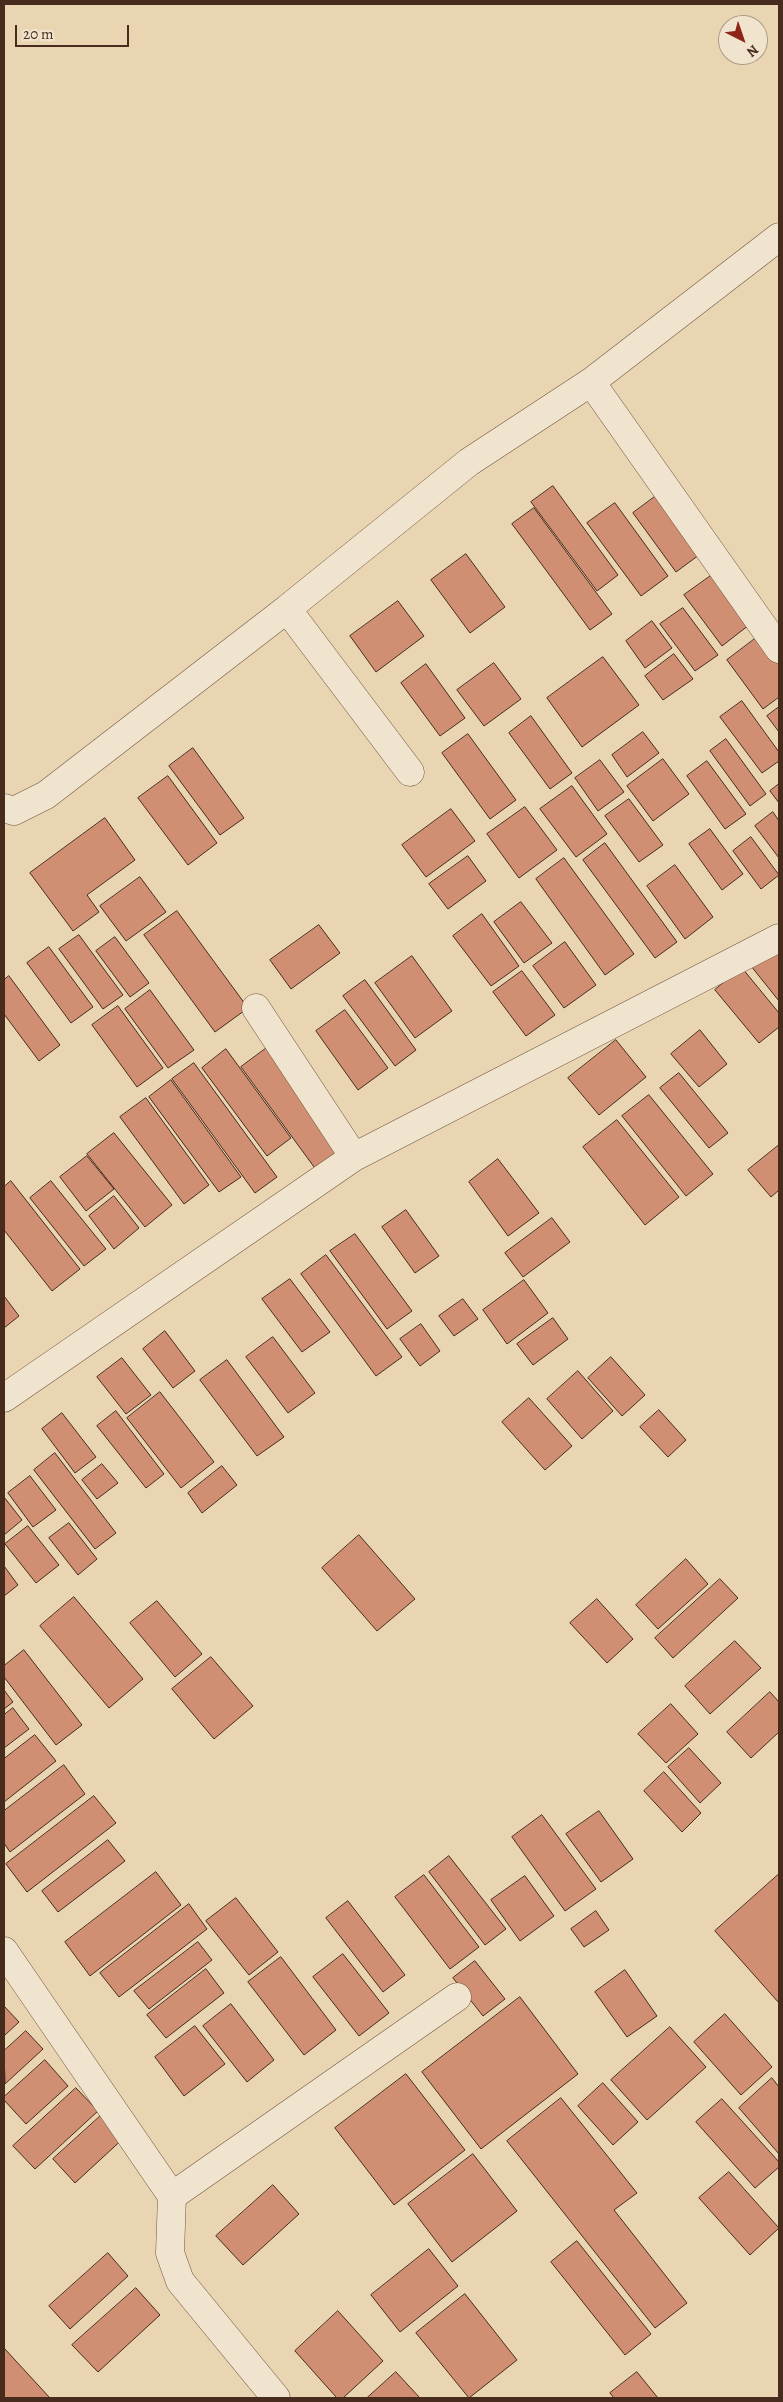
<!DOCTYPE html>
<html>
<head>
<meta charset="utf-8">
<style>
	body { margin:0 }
	#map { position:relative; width:783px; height:2402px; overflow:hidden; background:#ead5b3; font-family:Alegreya,serif }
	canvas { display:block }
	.frame { position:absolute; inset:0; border:5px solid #472b1d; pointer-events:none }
	.north { position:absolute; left:718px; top:15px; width:50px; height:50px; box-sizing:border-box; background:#f1e4ce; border:1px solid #ad9a87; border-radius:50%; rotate:139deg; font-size:14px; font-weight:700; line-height:20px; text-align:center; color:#472b1d }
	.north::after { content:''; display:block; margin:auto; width:18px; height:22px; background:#8f2418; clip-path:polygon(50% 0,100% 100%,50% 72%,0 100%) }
	.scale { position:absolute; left:15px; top:25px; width:114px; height:22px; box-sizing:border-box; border:2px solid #472b1d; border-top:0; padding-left:6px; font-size:15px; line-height:18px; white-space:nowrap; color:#472b1d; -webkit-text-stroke:4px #f1e4ce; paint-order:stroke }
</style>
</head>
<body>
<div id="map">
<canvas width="783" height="2402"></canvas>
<div class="frame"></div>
<div class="north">N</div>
<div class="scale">20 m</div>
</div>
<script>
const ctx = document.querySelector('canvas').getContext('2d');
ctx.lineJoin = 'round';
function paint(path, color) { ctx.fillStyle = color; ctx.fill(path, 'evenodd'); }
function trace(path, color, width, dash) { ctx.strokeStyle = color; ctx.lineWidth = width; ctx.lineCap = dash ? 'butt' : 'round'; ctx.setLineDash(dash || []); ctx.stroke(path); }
const building = new Path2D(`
	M553,486L618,575L597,591L531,502Z
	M660,493L703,552L676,572L633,513Z
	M615,503L668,576L641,596L587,523Z
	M534,508L612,614L590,630L512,524Z
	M466,554L505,607L470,633L431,580Z
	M712,575L749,625L722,646L684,595Z
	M398,601L424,636L376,672L350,636Z
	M683,608L718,655L695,671L660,624Z
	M652,621L672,648L645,668L626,641Z
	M760,635L779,661V697L763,709L727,660Z
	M674,654L693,679L663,700L645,676Z
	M603,657L639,705L582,747L547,698Z
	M494,663L521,699L484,726L457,690Z
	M426,664L465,718L440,736L401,683Z
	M742,701L779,752V761L762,773L720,717Z
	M779,707V732L767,716Z
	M531,716L572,773L550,789L509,733Z
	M643,732L659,753L627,777L612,755Z
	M468,734L516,800L490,819L442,753Z
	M726,739L766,794L750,806L710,751Z
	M193,748L244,818L220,835L169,766Z
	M663,759L689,794L653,821L627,786Z
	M600,760L624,792L598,811L575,778Z
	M707,761L746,814L725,829L687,776Z
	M168,776L217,843L188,865L138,798Z
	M779,784V803L770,791Z
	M572,786L607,834L576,857L540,809Z
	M629,799L663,845L639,862L605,816Z
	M525,807L557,850L519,878L487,834Z
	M451,809L475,841L426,877L402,845Z
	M773,812L779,821V858L755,826Z
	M105,818L135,860L87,895L99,912L73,931L30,873Z
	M710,829L743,874L722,890L689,844Z
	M751,837L779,875L761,889L733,851Z
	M605,843L677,942L655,958L583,860Z
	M468,856L486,881L448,909L429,884Z
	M564,858L634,954L605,975L536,879Z
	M675,865L713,917L685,939L647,886Z
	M140,877L166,912L126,941L100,906Z
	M521,902L552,943L524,963L494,922Z
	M177,911L248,1008L215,1032L144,935Z
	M482,914L519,966L491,986L453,936Z
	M319,925L340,953L291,989L270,960Z
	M79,935L123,995L103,1009L59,949Z
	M115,937L149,983L130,997L96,951Z
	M565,942L596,985L564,1008L533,966Z
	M49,947L93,1007L71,1023L27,963Z
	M779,952V1001L751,966Z
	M412,956L452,1011L415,1038L375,983Z
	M742,968L779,1013V1027L759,1043L715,990Z
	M522,971L555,1015L526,1036L493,992Z
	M9,976L60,1045L39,1061L4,1014V980Z
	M365,980L416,1050L395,1066L343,996Z
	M150,990L194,1050L168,1068L125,1009Z
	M118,1006L163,1068L137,1087L92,1025Z
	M345,1010L388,1068L358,1090L316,1031Z
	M700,1030L727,1064L699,1087L671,1054Z
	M616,1040L646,1077L599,1115L568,1078Z
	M268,1047L344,1151L317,1171L241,1067Z
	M226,1049L291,1138L267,1156L202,1068Z
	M194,1063L277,1177L255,1193L172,1079Z
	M679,1073L728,1133L709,1148L660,1088Z
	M171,1080L241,1177L219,1192L149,1097Z
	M649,1095L713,1174L686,1196L622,1116Z
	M146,1098L209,1185L184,1204L120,1117Z
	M617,1120L679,1197L645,1225L583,1147Z
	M114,1133L172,1205L145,1227L87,1154Z
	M779,1145V1190L771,1197L748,1170Z
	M87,1156L114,1189L86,1211L60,1177Z
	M498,1159L539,1213L508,1236L469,1182Z
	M11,1181L80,1269L52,1291L4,1230V1187Z
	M51,1181L106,1249L84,1266L30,1198Z
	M114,1196L139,1228L114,1249L89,1216Z
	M406,1210L439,1256L415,1273L382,1227Z
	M552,1218L570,1242L523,1277L505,1253Z
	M355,1234L412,1311L387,1329L330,1251Z
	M326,1255L402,1357L376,1376L301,1274Z
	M290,1279L330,1332L302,1352L262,1299Z
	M524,1280L548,1313L507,1344L483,1310Z
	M4,1296L19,1316L4,1328Z
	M463,1299L478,1319L454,1336L439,1316Z
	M553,1318L568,1339L533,1365L517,1344Z
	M421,1324L440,1351L420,1366L400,1339Z
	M165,1331L195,1371L173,1388L143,1349Z
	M273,1337L315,1393L288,1413L246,1357Z
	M611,1357L645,1395L622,1416L588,1378Z
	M122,1358L151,1395L126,1414L97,1377Z
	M227,1360L284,1437L257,1456L200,1380Z
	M578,1371L613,1411L582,1439L547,1399Z
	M160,1392L214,1462L181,1488L127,1418Z
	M529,1398L572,1446L545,1470L502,1422Z
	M659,1410L686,1440L668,1457L640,1427Z
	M116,1411L164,1474L146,1488L97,1426Z
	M62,1413L96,1457L75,1473L42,1429Z
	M55,1453L116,1533L95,1549L34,1470Z
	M102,1464L118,1483L97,1499L82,1480Z
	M222,1466L237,1485L202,1513L188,1493Z
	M30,1476L56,1510L33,1527L8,1493Z
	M4,1497L22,1520L4,1535Z
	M69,1523L97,1559L78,1575L49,1538Z
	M28,1526L59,1565L36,1583L5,1544Z
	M359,1535L415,1599L377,1631L322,1568Z
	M686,1559L708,1584L658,1629L636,1605Z
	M4,1566L18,1585L4,1596Z
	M720,1579L738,1598L673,1658L655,1638Z
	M74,1597L143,1679L109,1708L40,1626Z
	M597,1599L633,1639L607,1663L570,1623Z
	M157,1601L202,1654L175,1677L130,1623Z
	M735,1641L761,1668L710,1714L685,1686Z
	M24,1650L82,1725L56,1745L4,1677V1666Z
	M211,1657L253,1706L214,1739L172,1689Z
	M4,1690L13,1702L4,1709Z
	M770,1692L779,1702V1732L751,1758L727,1732Z
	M671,1704L698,1734L666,1763L638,1734Z
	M13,1708L29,1729L4,1748V1715Z
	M35,1735L56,1761L4,1802V1759Z
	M689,1748L721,1783L700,1803L668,1767Z
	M64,1765L85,1794L10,1852L4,1843V1811Z
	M664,1772L701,1813L682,1832L644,1791Z
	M94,1796L116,1823L27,1892L6,1864Z
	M599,1811L633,1859L601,1882L566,1834Z
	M542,1815L596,1889L565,1911L512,1837Z
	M108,1840L125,1861L58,1912L42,1891Z
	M449,1856L506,1929L485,1945L429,1872Z
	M156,1872L181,1905L90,1976L65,1942Z
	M779,1874V2003L715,1931Z
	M424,1875L479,1947L450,1969L395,1897Z
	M525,1876L554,1916L520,1941L491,1900Z
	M236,1898L278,1952L249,1975L206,1921Z
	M348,1901L405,1975L383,1992L326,1918Z
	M189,1904L207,1929L119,1997L100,1973Z
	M596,1911L609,1930L584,1947L571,1929Z
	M198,1942L212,1960L149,2009L134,1991Z
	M343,1954L389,2013L359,2036L313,1977Z
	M281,1957L336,2030L304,2055L248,1982Z
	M475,1961L505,1999L483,2016L453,1978Z
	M206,1969L224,1993L166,2038L147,2015Z
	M625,1970L657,2016L627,2037L595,1992Z
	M520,1997L578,2074L481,2149L422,2072Z
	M231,2004L274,2060L247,2082L203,2026Z
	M4,2006L19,2022L4,2036Z
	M725,2014L772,2067L741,2095L694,2042Z
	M195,2026L225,2064L184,2096L155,2057Z
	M670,2027L706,2067L647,2120L611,2080Z
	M26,2031L43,2049L5,2084L4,2051Z
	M45,2060L68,2086L26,2124L4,2100V2097Z
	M406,2074L465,2150L394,2205L335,2128Z
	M772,2078L779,2087V2154L739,2108Z
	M603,2083L638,2122L613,2145L578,2106Z
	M76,2088L98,2111L35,2169L13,2146Z
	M561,2098L637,2193L614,2210L687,2303L655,2328L507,2141Z
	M722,2099L779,2162V2167L755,2188L696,2122Z
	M106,2111L127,2135L75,2183L53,2159Z
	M473,2154L517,2211L452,2262L408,2204Z
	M729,2172L779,2228L750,2255L699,2198Z
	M273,2185L299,2214L243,2265L216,2236Z
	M577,2241L651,2334L625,2355L551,2262Z
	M429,2249L458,2286L400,2332L371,2295Z
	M108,2253L128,2276L70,2329L49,2306Z
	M136,2288L160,2315L98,2372L72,2345Z
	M465,2294L517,2360L469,2398L416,2333Z
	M338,2311L383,2361L343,2398H337L295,2351Z
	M4,2348L50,2398H4Z
	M396,2372L420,2398H367Z
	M637,2372L658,2398H614L610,2393Z`);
const minor = new Path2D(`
	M591,382L779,649
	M287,609L410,772
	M4,808L14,811L46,795L287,609L469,462L591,382L779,237
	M256,1008L354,1157
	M4,1398L354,1157L779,938
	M4,1951L172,2196L170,2253L180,2281L276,2398
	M172,2196L457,1997`);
paint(building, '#d08f72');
trace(building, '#472b1d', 1);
trace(minor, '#705642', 29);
trace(minor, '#f1e4ce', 28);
</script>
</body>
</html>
